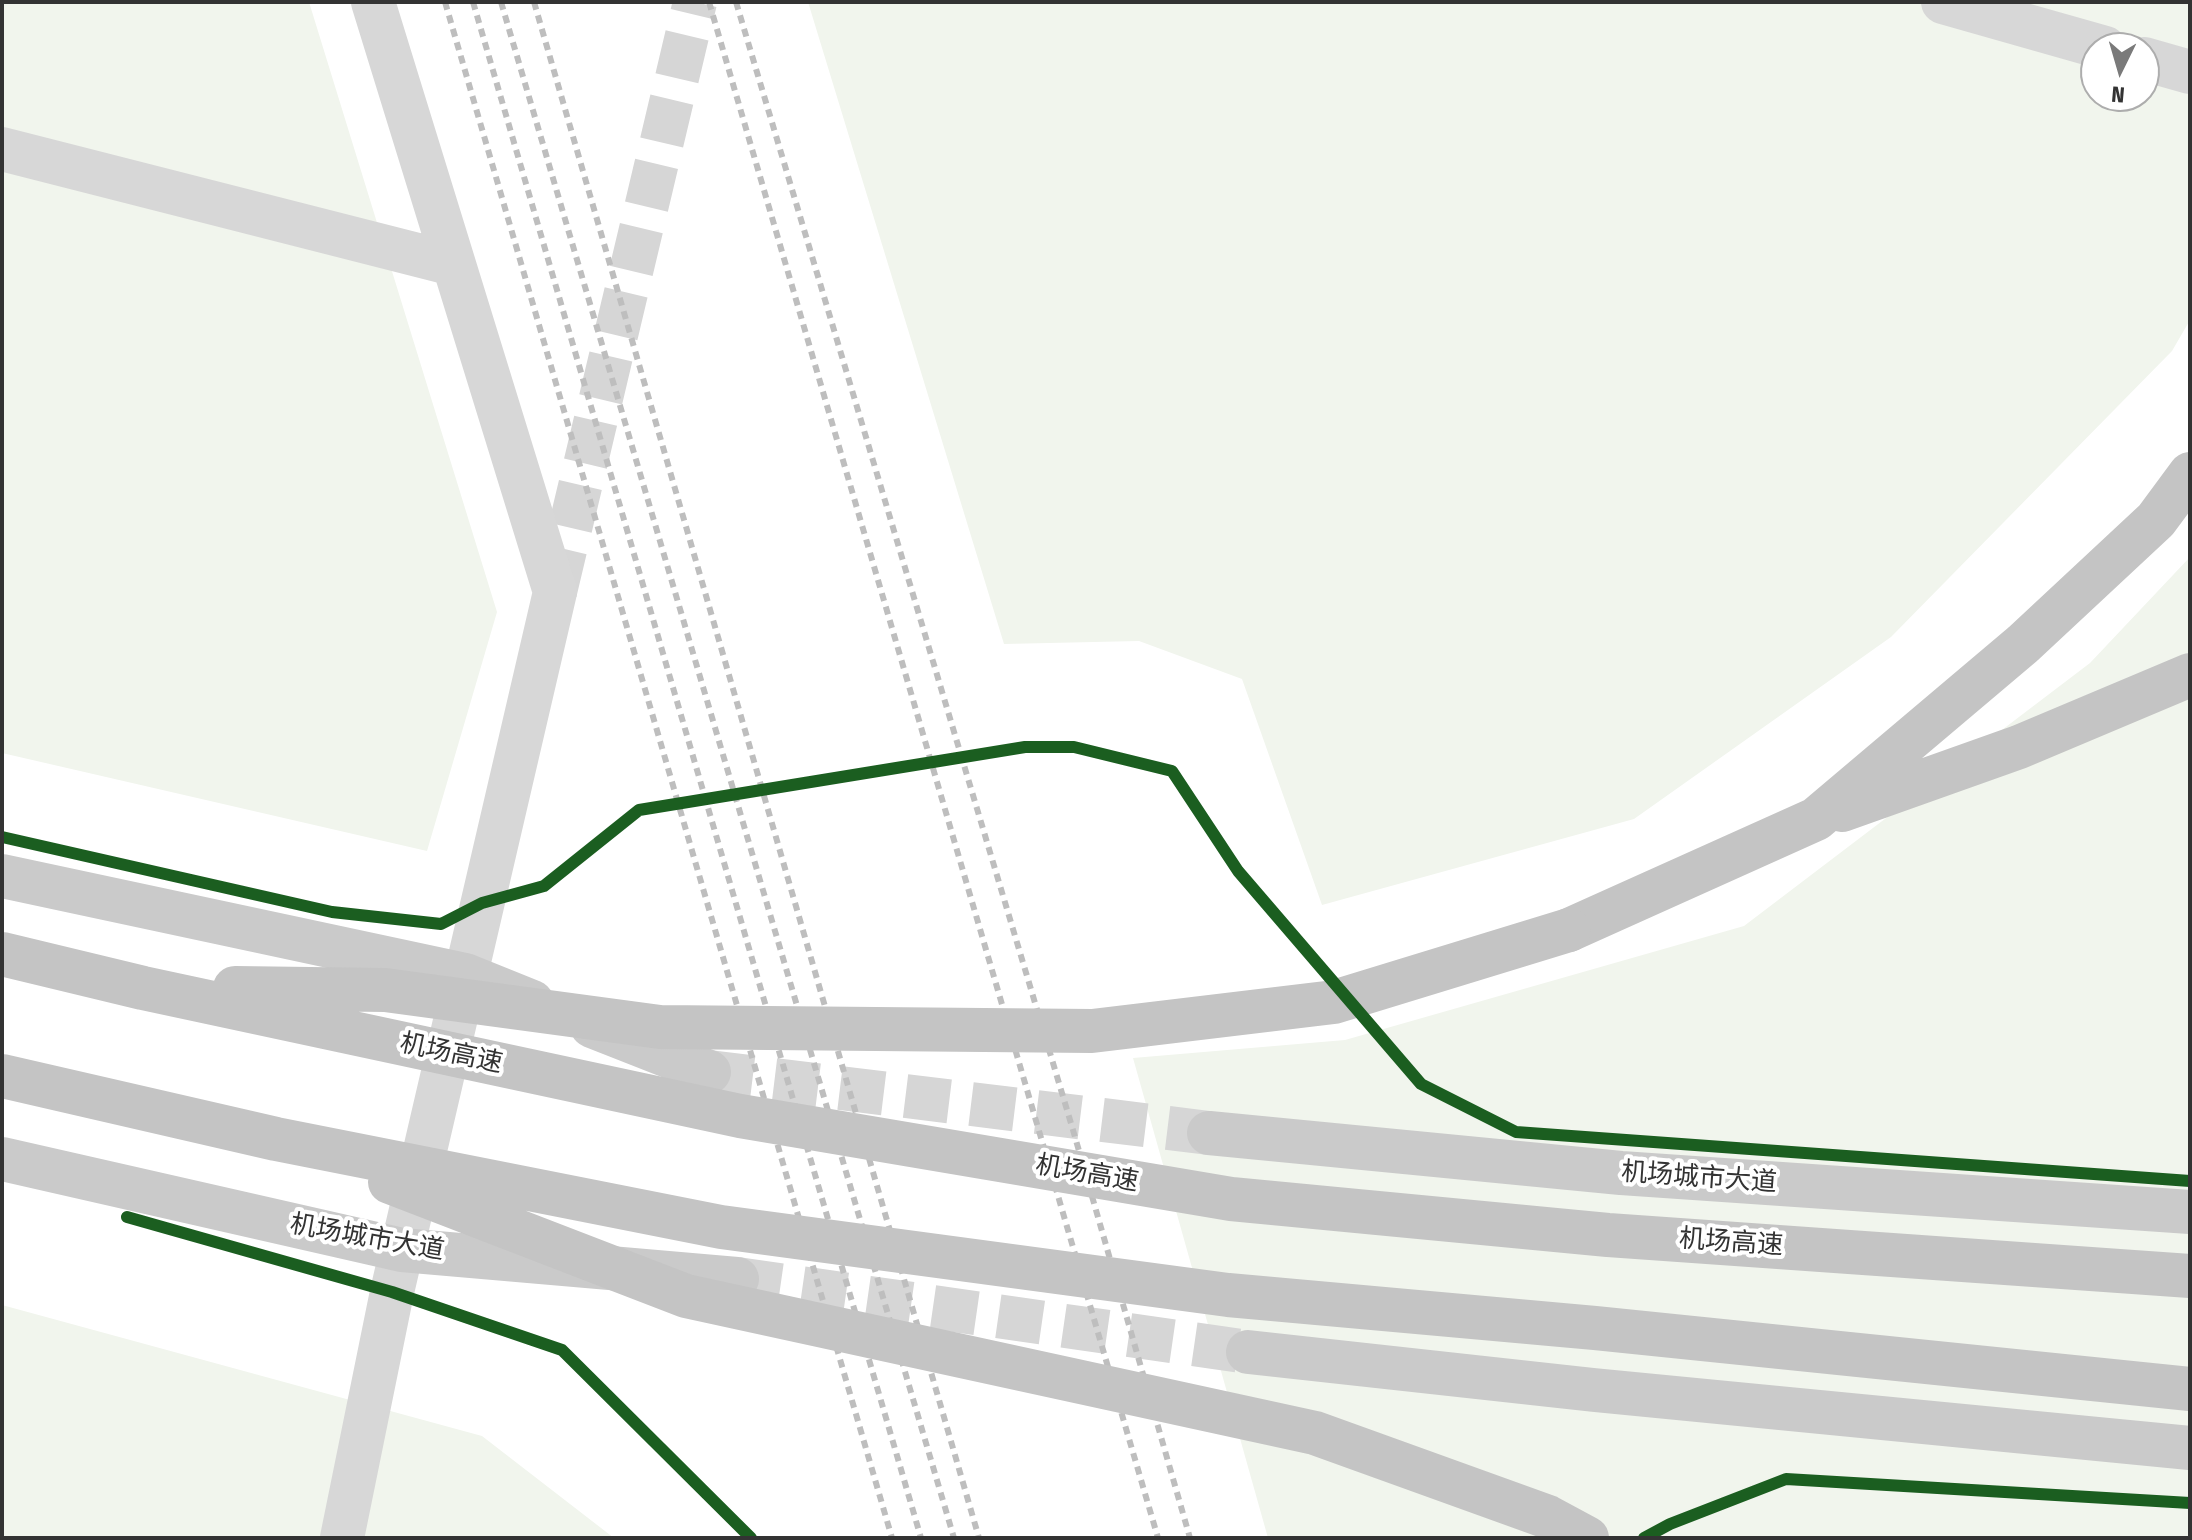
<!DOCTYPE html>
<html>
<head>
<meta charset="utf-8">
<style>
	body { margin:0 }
	#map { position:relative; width:2192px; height:1540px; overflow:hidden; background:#fff; font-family:"Fira Sans Condensed",sans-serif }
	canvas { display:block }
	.frame { position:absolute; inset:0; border:4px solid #333; pointer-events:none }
	.north { position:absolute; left:2080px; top:32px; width:80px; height:80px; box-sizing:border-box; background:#fff; border:2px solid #adadad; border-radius:50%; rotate:185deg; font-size:22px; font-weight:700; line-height:32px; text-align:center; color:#333 }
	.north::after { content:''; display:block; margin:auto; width:28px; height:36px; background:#7a7a7a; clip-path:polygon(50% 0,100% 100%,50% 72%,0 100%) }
</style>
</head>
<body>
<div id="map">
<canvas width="2192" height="1540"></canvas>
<div class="frame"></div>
<div class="north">N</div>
</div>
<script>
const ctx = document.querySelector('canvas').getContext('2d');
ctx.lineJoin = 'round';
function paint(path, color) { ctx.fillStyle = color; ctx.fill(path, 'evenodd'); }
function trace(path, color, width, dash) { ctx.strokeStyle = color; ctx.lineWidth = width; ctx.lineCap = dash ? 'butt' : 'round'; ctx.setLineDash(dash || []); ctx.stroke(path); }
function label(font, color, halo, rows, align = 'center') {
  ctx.font = font + ' "Fira Sans Condensed","Noto Sans SC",sans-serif'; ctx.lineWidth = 8; ctx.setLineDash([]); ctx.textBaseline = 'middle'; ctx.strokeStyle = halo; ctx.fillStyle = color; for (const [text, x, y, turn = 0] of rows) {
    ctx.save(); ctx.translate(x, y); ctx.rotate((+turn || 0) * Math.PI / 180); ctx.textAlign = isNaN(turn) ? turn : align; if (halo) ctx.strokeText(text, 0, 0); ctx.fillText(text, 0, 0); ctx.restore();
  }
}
const green = new Path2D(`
	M2,2H309L497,612L427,851L2,753Z
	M808,2H2190V320L2172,351L1891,637L1634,819L1322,905L1242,679L1139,641L1004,644ZM2096,48H2144V96H2096Z
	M2190,557V1538H1268L1133,1058L1345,1040L1744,926L2090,663Z
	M2,1305L482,1436L614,1538H2Z`);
const streetTunnel = new Path2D(`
	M555,592L695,2`);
const primaryTunnel = new Path2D(`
	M709,1072L1209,1133
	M737,1279L1248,1352`);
const street = new Path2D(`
	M1943,2L2105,48
	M2144,59L2190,72
	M2,149L453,264
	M342,1538L392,1292L555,592L373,2`);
const primary = new Path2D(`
	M2,876L465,975L532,1002
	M592,1026L709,1072
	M1209,1133L1621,1173L2190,1212
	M2,1159L402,1250L737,1279
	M1248,1352L1594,1390L2190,1448`);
const highway = new Path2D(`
	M1842,810L2019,747L2190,675
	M1569,930L1816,819L2023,644L2156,520L2190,474`);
const rail = new Path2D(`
	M445,2L892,1538
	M473,2L921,1538
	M501,2L954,1538
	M534,2L979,1538
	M709,2L1158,1538
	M736,2L1073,1130L1190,1538`);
const highwayBridge = new Path2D(`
	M2,954L143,988L740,1116L1231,1199L1608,1235L2190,1276
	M235,988L385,990L660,1027L1092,1031L1334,1002L1569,930
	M2,1076L276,1139L721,1227L1228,1295L1595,1328L2190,1389
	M390,1182L686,1296L1315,1433L1548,1517L1587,1538`);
const cycleway = new Path2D(`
	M2,837L332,912L441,924L482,903L544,886L639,810L1025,747H1074L1172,771L1238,871L1421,1084L1516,1132L2190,1181
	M127,1217L392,1292L562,1350L751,1538
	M1644,1538L1670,1524L1786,1479L2190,1503`);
const streetNames = [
	["机场高速",451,1054,12],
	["机场高速",1087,1174,10],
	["机场城市大道",1699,1178,4],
	["机场城市大道",367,1238,10],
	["机场高速",1731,1243,4]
];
paint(green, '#f1f5ed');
trace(streetTunnel, '#d6d6d6', 44, [44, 22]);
trace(primaryTunnel, '#d6d6d6', 44, [44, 22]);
trace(street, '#d7d7d7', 44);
trace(primary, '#cacaca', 44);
trace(highway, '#c4c4c4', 44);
trace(rail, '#bebebe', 6, [8, 6]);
trace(highwayBridge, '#c4c4c4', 44);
trace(cycleway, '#1b5e20', 12);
label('26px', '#333', '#fff', streetNames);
</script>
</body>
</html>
